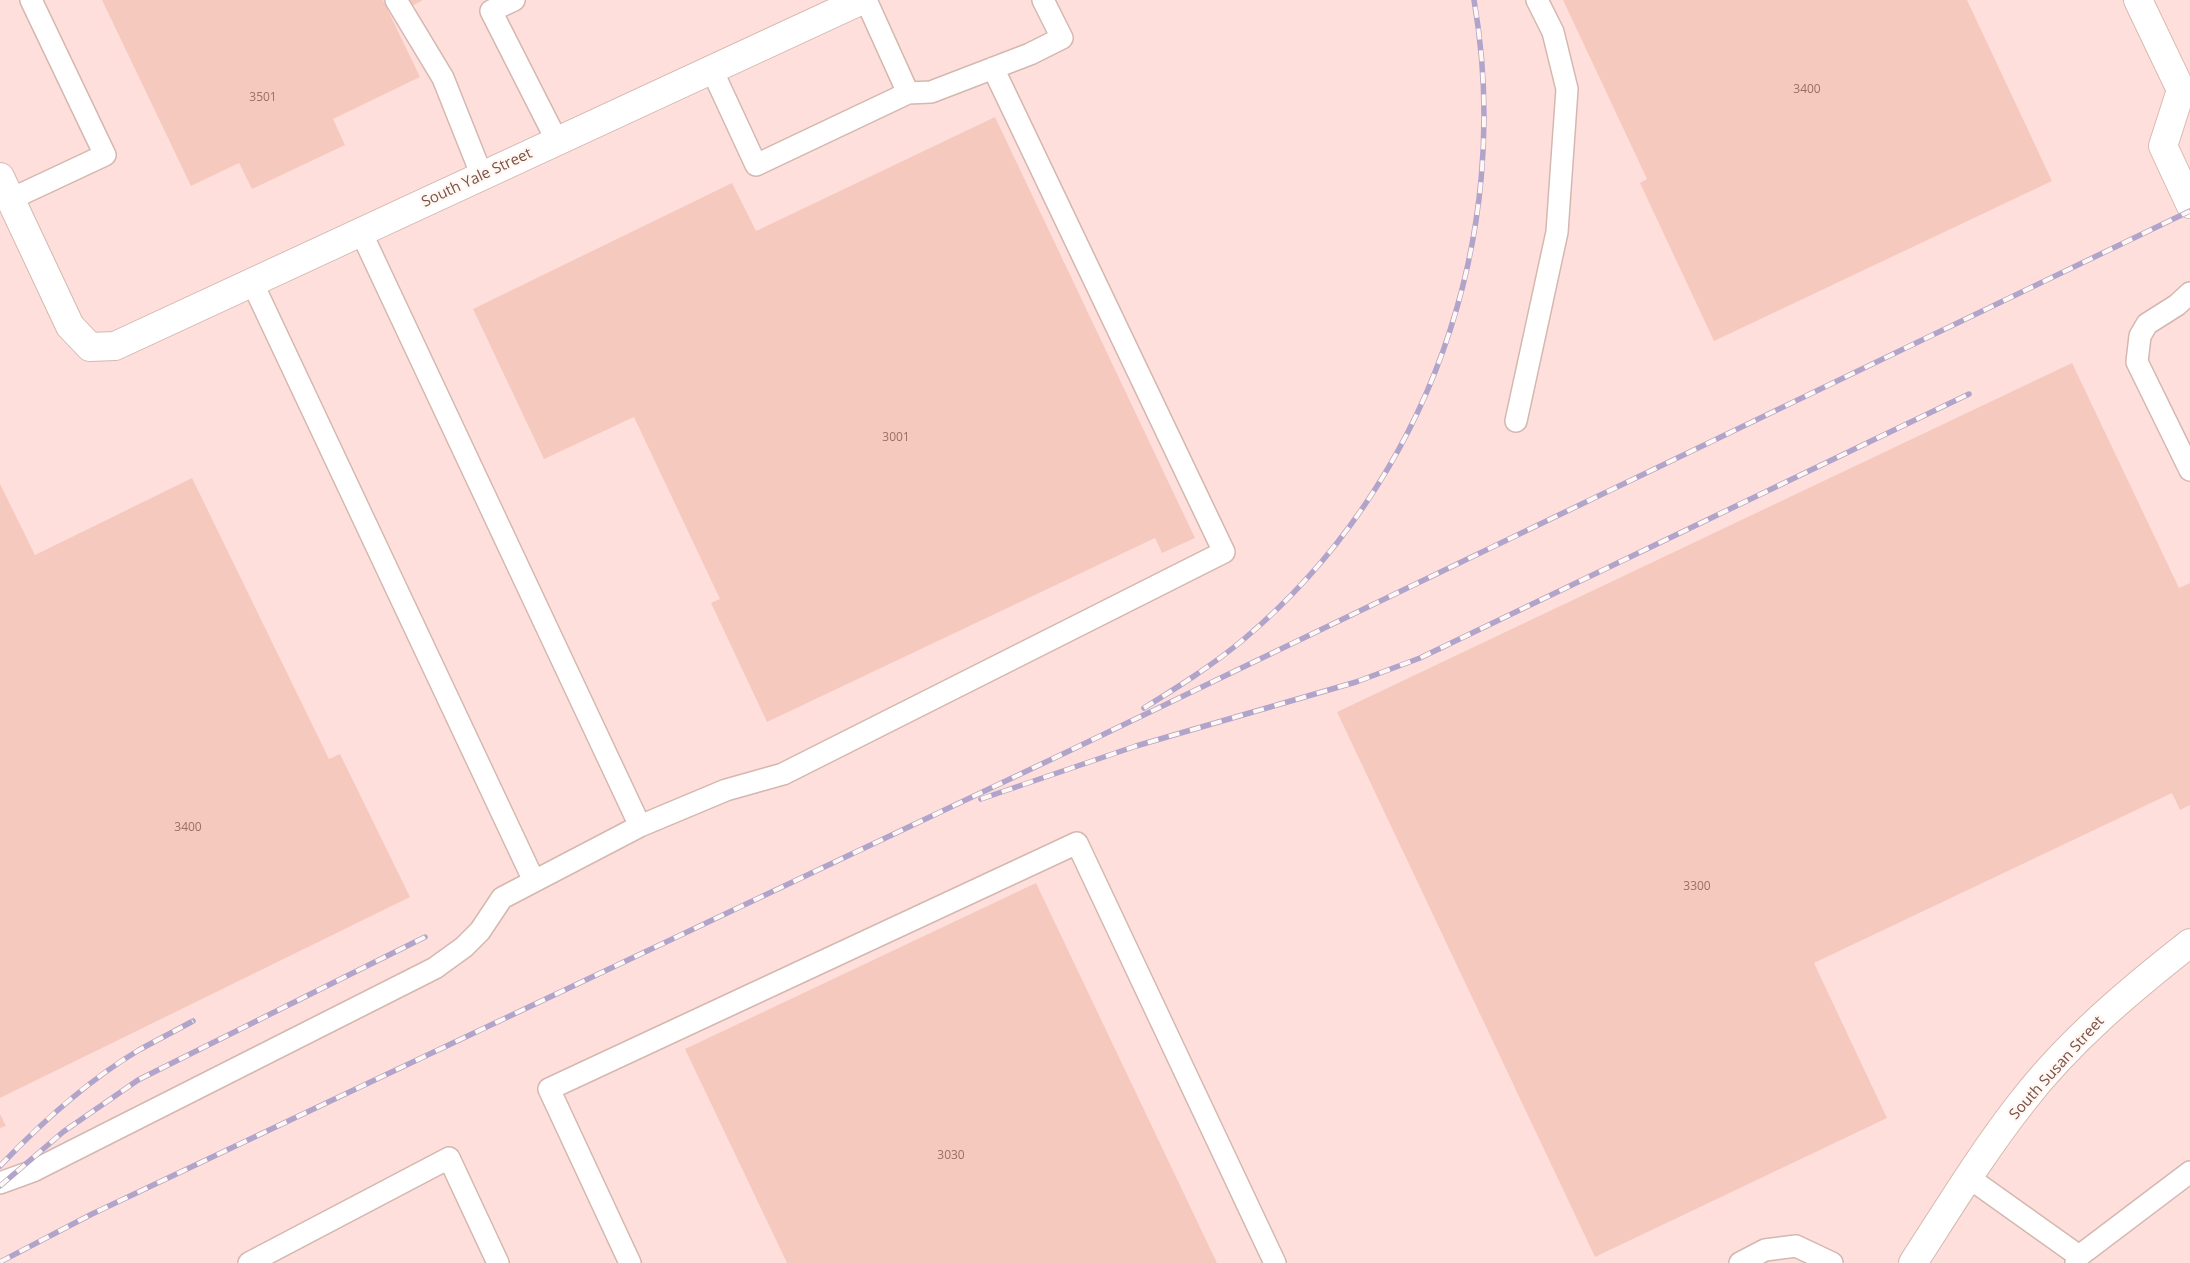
<!DOCTYPE html>
<html>
<head>
<meta charset="utf-8">
<style>
	body { margin:0 }
	canvas { display:block; background:#fef2e9 }
</style>
</head>
<body>
<canvas width="2190" height="1263"></canvas>
<script>
const ctx = document.querySelector('canvas').getContext('2d');
ctx.lineJoin = 'round';
function paint(path, color) { ctx.fillStyle = color; ctx.fill(path, 'evenodd'); }
function trace(path, color, width, dash) { ctx.strokeStyle = color; ctx.lineWidth = width; ctx.lineCap = dash ? 'butt' : 'round'; ctx.setLineDash(dash || []); ctx.stroke(path); }
function label(font, color, halo, rows, align = 'center') {
  ctx.font = font + ' "Open Sans",sans-serif'; ctx.lineWidth = 4.5; ctx.setLineDash([]); ctx.textBaseline = 'middle'; ctx.strokeStyle = halo; ctx.fillStyle = color; for (const [text, x, y, turn = 0] of rows) {
    ctx.save(); ctx.translate(x, y); ctx.rotate((+turn || 0) * Math.PI / 180); ctx.textAlign = isNaN(turn) ? turn : align; if (halo) ctx.strokeText(text, 0, 0); ctx.fillText(text, 0, 0); ctx.restore();
  }
}
const commercial = new Path2D(`
	M0,0H2190V1263H0Z`);
const building = new Path2D(`
	M102,0H383L420,77L333,119L345,145L252,189L239,163L191,186Z
	M404,0H423L408,8Z
	M1563,0H1967L2052,181L1714,341L1640,183L1647,179Z
	M995,117L1195,538L1162,553L1155,538L767,722L711,603L720,599L634,417L544,459L473,309L732,183L756,231Z
	M2072,363L2179,588L2190,583V805L2180,810L2172,793L1814,963L1887,1118L1595,1257L1337,712Z
	M192,478L329,759L340,754L410,897L0,1098V484L35,555Z
	M1036,883L1217,1263H787L685,1049Z
	M0,1114L6,1126L0,1128Z`);
const service = new Path2D(`
	M396,0L443,78L482,176
	M514,0L491,11L557,141
	M866,0L908,93L931,92L1030,54L1062,38L1043,0
	M712,70L756,165L908,93
	M11,199L105,155L31,0
	M252,282L534,881
	M2190,293L2177,305L2147,324L2140,336L2137,362L2190,470
	M1516,421L1557,232L1567,89L1553,32L1537,0
	M640,826L726,790L783,774L1224,552L993,68
	M1968,1177L2079,1256L2076,1263
	M0,1183L33,1171L435,968L464,947L480,931L502,898L640,826L361,232
	M2079,1256L2190,1172
	M249,1263L449,1158L498,1263
	M630,1263L549,1089L1077,843L1275,1263
	M1740,1263L1765,1250L1796,1246L1832,1263`);
const minor = new Path2D(`
	M0,177L70,326L90,347L115,346L862,0`);
const tertiary = new Path2D(`
	M1913,1263C1948,1209 1982,1153 2022,1102C2069,1041 2130,990 2190,943`);
const secondary = new Path2D(`
	M2138,0L2181,90L2190,94
	M2181,90L2163,146L2190,204`);
const rail = new Path2D(`
	M1144,708C1178,687 1213,665 1244,639C1428,484 1515,236 1474,0
	M981,799L1136,746L1356,682L1420,658L1969,394
	M0,1166C41,1123 87,1081 139,1050C157,1040 175,1031 193,1021
	M0,1186L63,1132L138,1080L425,937
	M0,1262L92,1214L1069,751L2190,211`);
const numberNames = [
	["3400",1807,90],
	["3501",263,98],
	["3001",896,438],
	["3400",188,828],
	["3300",1697,887],
	["3030",951,1156]
];
const streetNames = [
	["South Yale Street",477,178,-25],
	["South Susan Street",2057,1068,-48]
];
paint(commercial, '#ffdfdc');
paint(building, '#f6c9be');
trace(service, '#d4b8af', 24);
trace(minor, '#d4b8af', 30);
trace(tertiary, '#d4b8af', 30);
trace(secondary, '#dab9af', 30);
trace(service, '#fff', 21);
trace(minor, '#fff', 28);
trace(tertiary, '#fff', 28);
trace(secondary, '#fff', 28);
trace(rail, '#b1a4ca', 5.5);
trace(rail, '#fff7f1', 4, [11]);
label('12px', '#9a6f66', null, numberNames);
label('15px', '#7b5149', '#fff7f1', streetNames);
</script>
</body>
</html>
